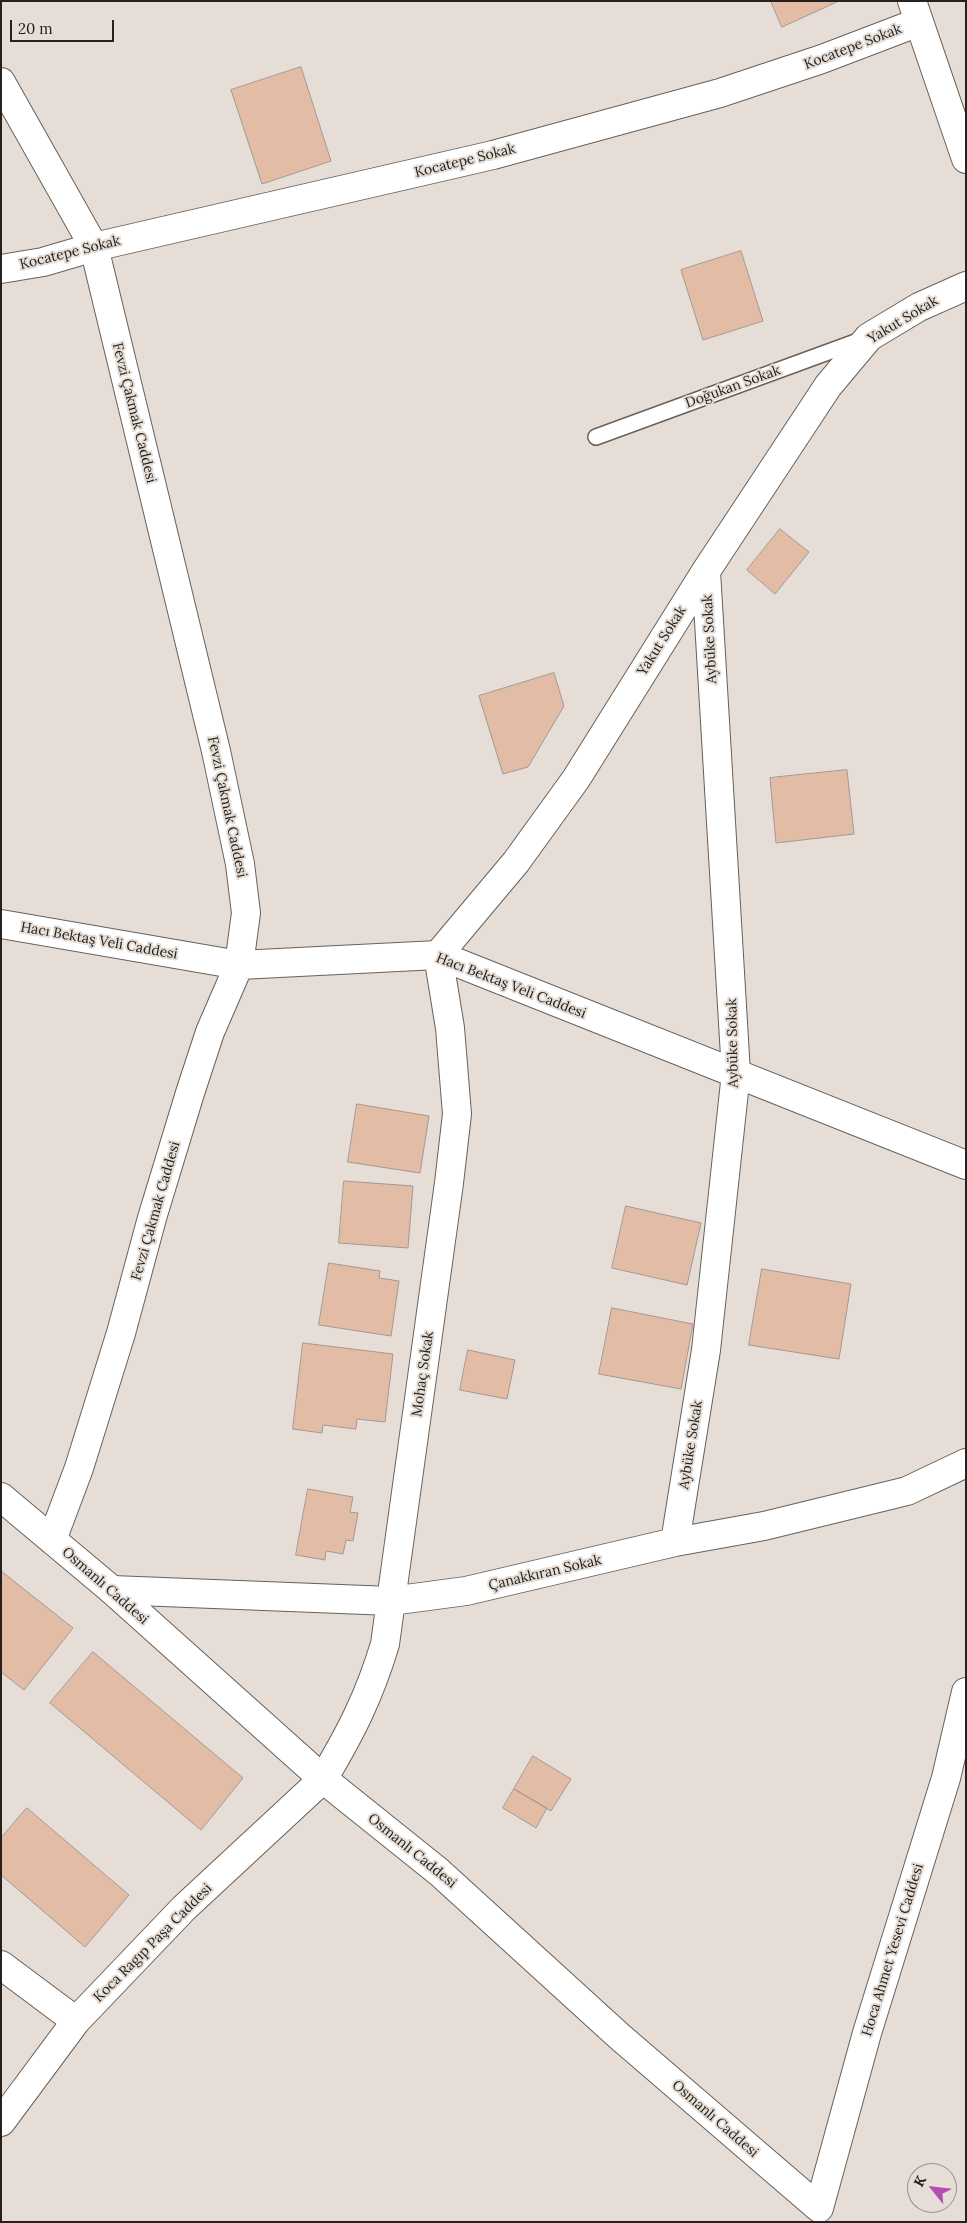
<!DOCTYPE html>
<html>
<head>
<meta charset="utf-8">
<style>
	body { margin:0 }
	#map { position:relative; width:967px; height:2223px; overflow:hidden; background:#e6ded6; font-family:Lora,serif }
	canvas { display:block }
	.frame { position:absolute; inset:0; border:2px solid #24211e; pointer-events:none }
	.north { position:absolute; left:907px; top:2163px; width:50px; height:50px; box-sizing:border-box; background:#e6ded6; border:1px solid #98928c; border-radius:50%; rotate:299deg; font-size:14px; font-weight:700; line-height:20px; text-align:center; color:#24211e }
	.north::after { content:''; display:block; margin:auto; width:18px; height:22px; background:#b44eb2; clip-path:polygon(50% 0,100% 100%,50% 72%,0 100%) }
	.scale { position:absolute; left:10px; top:20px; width:104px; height:22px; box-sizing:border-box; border:2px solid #24211e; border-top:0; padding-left:6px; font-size:15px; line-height:18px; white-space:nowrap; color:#24211e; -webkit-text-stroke:4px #e6ded6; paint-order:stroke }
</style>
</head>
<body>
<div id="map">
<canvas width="967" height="2223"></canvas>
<div class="frame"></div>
<div class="north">K</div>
<div class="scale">20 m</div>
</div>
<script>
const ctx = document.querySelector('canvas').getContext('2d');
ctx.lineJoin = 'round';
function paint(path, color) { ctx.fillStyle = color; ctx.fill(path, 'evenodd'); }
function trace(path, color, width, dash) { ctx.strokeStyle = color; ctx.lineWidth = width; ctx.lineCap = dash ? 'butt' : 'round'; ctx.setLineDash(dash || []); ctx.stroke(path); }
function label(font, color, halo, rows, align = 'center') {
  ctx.font = font + ' Lora,serif'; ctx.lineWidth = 4; ctx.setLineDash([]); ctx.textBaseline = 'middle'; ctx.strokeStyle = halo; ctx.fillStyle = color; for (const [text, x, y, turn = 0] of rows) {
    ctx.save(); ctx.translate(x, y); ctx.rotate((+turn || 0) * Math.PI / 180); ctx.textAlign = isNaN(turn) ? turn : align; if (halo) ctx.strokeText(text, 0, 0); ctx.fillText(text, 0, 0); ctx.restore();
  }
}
const building = new Path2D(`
	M771,1H839L782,27Z
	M301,67L331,161L262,184L231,90Z
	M741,251L763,321L703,340L681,270Z
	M780,529L809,552L775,594L747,570Z
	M554,673L564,706L528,767L503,774L479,696Z
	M847,770L854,834L776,843L770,778Z
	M357,1104L429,1116L420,1173L348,1162Z
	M344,1181L413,1186L408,1248L339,1243Z
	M626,1206L701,1223L687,1285L612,1268Z
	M329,1263L380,1271L379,1278L399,1281L391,1336L319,1325Z
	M762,1269L851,1284L839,1359L749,1345Z
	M612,1308L693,1324L681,1389L599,1374Z
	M303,1343L393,1354L385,1422L357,1419L356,1429L323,1425L322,1433L293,1429Z
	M468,1350L515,1360L507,1399L460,1390Z
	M308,1489L353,1497L350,1512L358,1513L353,1541L346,1540L343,1554L326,1551L325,1560L296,1555Z
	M1,1571L73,1628L24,1690L1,1672Z
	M93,1652L243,1778L201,1830L50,1703Z
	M533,1756L571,1779L551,1811L514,1789Z
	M514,1789L547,1808L536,1828L503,1808Z
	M27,1808L129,1895L85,1947L1,1875V1838Z`);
const service = new Path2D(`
	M596,437L861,340`);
const minor = new Path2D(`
	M1,269L43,262L94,247L493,155L720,93L822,59L919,22
	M675,1542L706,1350L736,1073L706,571
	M112,1590L391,1601L466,1591L675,1542L764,1526L907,1491L966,1463
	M323,1779C351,1732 369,1697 385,1644L449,1183L457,1114L450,1028L438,955L516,862L576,779L706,571L828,386L869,337L919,307L966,286`);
const tertiary = new Path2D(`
	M912,1L966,159
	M1,82L94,247L216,751L240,864L246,913L239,965L210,1032L190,1093L152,1218L121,1333L79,1468L52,1540
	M1,924L239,965L438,955L966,1165
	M1,1497L112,1590L323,1779L439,1872L619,2036L819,2208L867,2033L946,1778L966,1692
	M1,1965L76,2021
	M1,2122L76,2021L184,1908L323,1779`);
const streetNames = [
	["Kocatepe Sokak",853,47,-21],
	["Kocatepe Sokak",465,161,-14],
	["Kocatepe Sokak",70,253,-14],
	["Yakut Sokak",903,320,-31],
	["Doğukan Sokak",733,387,-20],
	["Fevzi Çakmak Caddesi",134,413,76],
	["Aybüke Sokak",710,639,-93],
	["Yakut Sokak",662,641,-58],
	["Fevzi Çakmak Caddesi",227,807,78],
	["Hacı Bektaş Veli Caddesi",99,941,10],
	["Hacı Bektaş Veli Caddesi",511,986,21],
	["Aybüke Sokak",733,1043,-91],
	["Fevzi Çakmak Caddesi",156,1211,-74],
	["Mohaç Sokak",423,1374,-82],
	["Aybüke Sokak",691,1445,-81],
	["Çanakkıran Sokak",545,1573,-13],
	["Osmanlı Caddesi",105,1586,41],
	["Osmanlı Caddesi",412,1851,39],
	["Koca Ragıp Paşa Caddesi",153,1943,-45],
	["Hoca Ahmet Yesevi Caddesi",893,1950,-73],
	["Osmanlı Caddesi",715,2119,41]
];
paint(building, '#e3bca6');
trace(building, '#a29893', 1);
trace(service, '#68615a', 18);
trace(minor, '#68615a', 30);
trace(tertiary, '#68615a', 30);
trace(service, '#fff', 15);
trace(minor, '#fff', 28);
trace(tertiary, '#fff', 28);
label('14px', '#24211e', '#e6ded6', streetNames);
</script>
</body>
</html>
